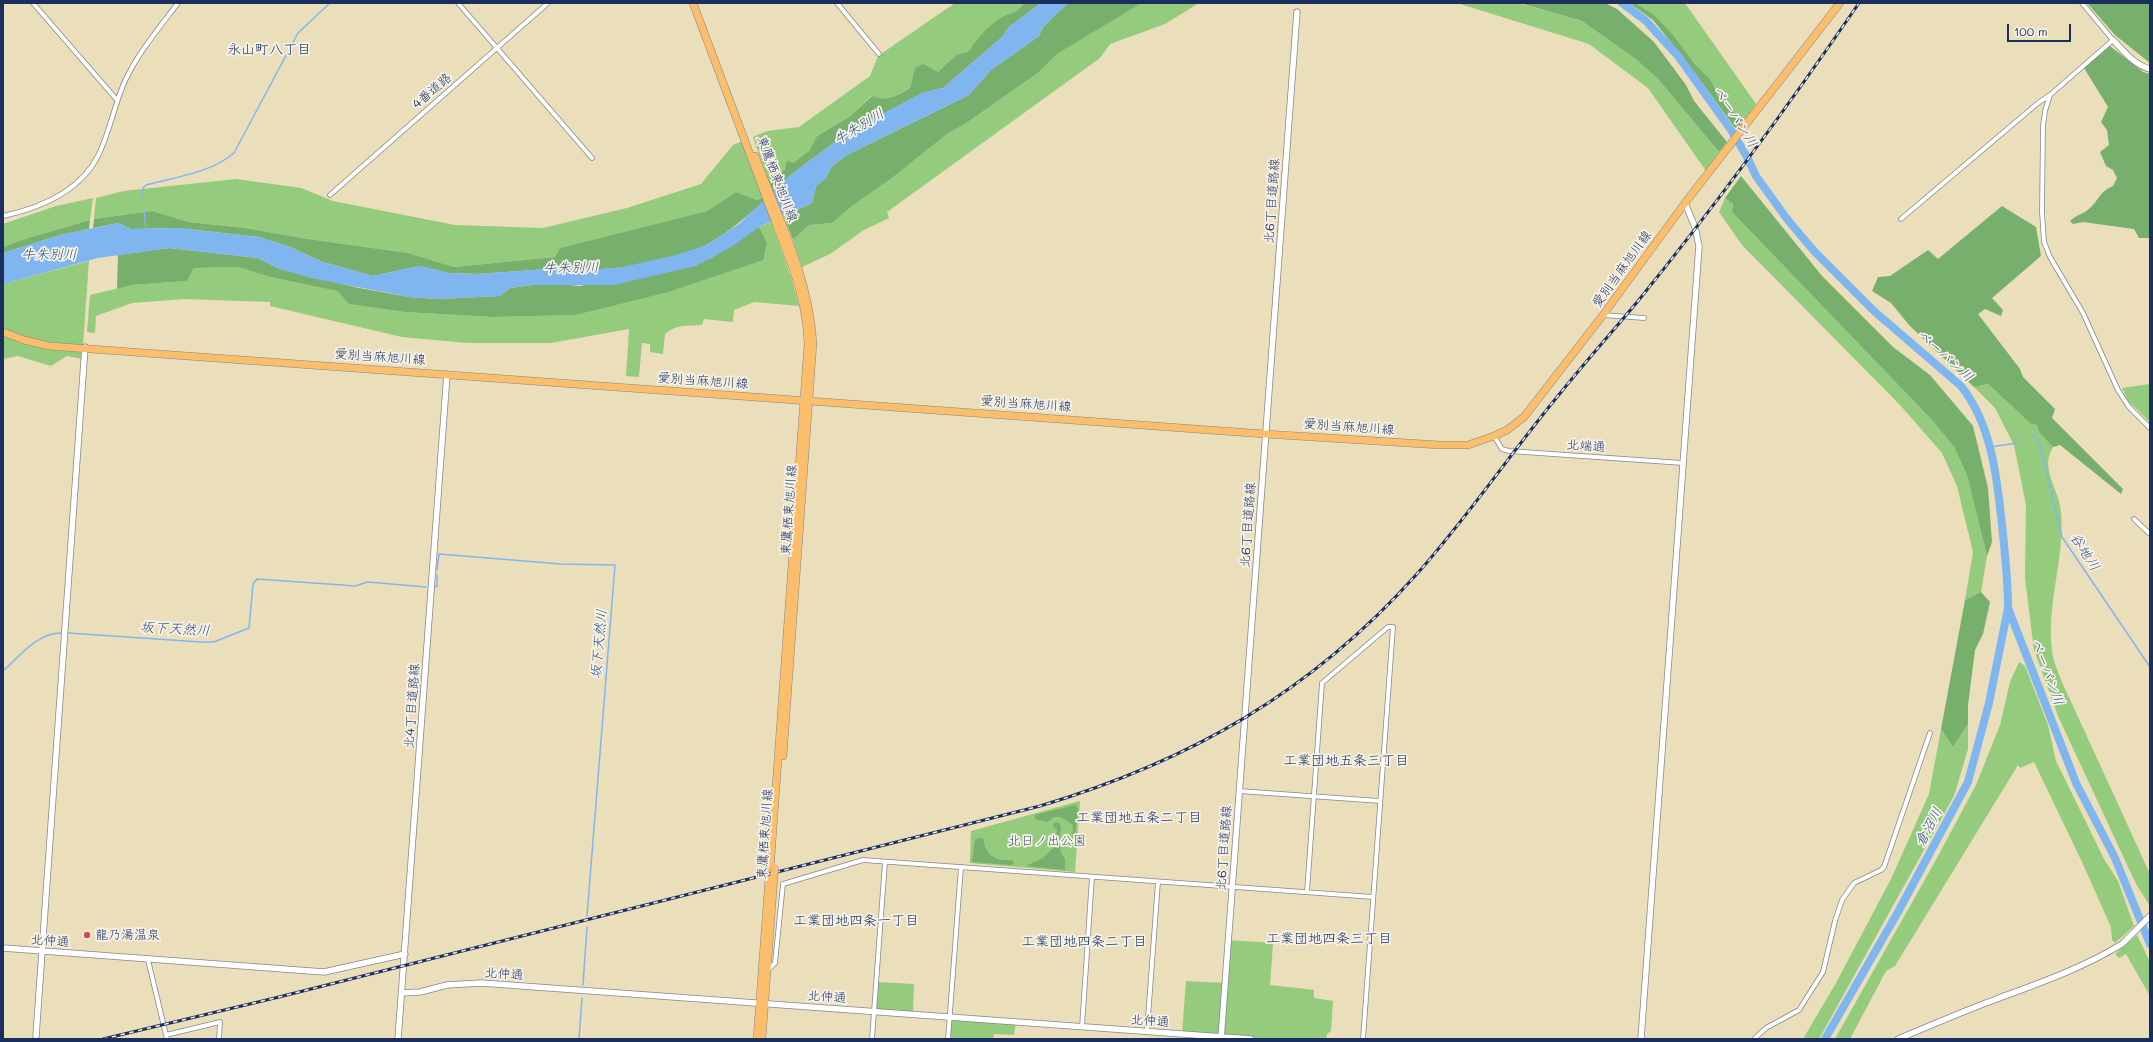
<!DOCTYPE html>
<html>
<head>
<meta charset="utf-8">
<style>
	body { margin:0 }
	#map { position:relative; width:2153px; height:1042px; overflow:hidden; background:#ebdebb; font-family:Mali,sans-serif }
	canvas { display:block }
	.frame { position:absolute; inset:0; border:4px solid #1b2f5e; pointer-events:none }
	.scale { position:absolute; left:2007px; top:24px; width:64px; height:18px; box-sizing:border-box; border:2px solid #1b2f5e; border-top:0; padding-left:5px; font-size:12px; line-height:14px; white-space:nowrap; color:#1b2f5e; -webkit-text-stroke:3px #f7f3e8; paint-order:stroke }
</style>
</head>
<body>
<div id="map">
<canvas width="2153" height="1042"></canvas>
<div class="frame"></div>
<div class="scale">100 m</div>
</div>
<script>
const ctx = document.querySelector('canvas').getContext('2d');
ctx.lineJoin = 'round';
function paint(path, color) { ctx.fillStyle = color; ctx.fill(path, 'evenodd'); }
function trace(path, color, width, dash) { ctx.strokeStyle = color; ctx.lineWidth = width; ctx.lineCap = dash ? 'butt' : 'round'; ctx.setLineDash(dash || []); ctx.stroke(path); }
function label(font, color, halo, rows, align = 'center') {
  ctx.font = font + ' Mali,"Klee One",sans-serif'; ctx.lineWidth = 3.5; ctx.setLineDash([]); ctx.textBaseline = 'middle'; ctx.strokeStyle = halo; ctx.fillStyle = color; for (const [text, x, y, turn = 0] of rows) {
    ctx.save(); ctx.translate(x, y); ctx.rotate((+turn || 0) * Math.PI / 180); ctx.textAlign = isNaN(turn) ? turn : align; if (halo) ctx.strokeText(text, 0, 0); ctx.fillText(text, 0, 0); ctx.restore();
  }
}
const green = new Path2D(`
	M955,3H1024C1016,15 1010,12 1000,18C988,26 976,39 969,51L956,55L938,72L915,68L910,88C898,96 886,102 871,96L849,117L817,136L809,151L785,169L770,185L753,137L767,131L799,127L870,76L878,56Z
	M1142,3H1199L1165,24L1110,44L1100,58L887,212L889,218L864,230L830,254L802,267L793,240L809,225L832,223L852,206L892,178L947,134L965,124L1039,72L1057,54Z
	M1457,3H1517L1582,21L1637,60L1659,80L1719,152L1706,171L1648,88L1589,44Z
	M1635,3H1684L1687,6L1756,104L1741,125L1731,107L1718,97L1711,80L1694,63L1674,36Z
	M745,140L765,197L757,200L736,192L707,211L560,248L555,257L454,267L408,253L308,239L245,228L189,222L152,211L94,219L96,198L124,191L236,179L301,188L333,201L455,225L543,228L627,208L701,184L733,145Z
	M93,198L90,220L28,238L3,247V224L56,206Z
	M1725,198L1733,204L1732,212L1932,420L1954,447L1967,475L1987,556L1981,592L1965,600L1973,552L1957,486L1942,453L1900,405L1742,245L1719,212Z
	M771,222L791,277L799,306L754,302L734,310L733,322L704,319L702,325C688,326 676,324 665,334L663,354L650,352V344L642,343L639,377L626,376L629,329L551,343H467L402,337L270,306V302L184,299L132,303L96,316L95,333L87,332L90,295L132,285L187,281L194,268L238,267L270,277L337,291L349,304L404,312L493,317L575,315L767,242L759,227Z
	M89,261L82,359L67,356L51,366L18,356L3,359V284Z
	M1988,384L2031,424L2037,425L2039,432L2053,447C2039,470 2060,489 2061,513C2065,559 2046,604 2052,650C2053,661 2058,672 2062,682L2150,874V906L2136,884L2058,716L2034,650L2025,578L2026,505L2014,445L1995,408L1974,387Z
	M2150,384V422L2128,401L2122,388Z
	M2019,662L2025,666L2048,725L2056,761L2104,859L2118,881L2134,926L2115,943L2112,940L2111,927L2082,862L2034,762L2020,768L2018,765L1895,966L1886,971L1850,1039H1835L1937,858L1976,785L2000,725L2010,682Z
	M1968,724V749L1954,796L1819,1039H1803L1836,983L1891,879L1929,794L1941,729L1953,747Z
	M1080,801L1075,872L970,863L971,831Z
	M2137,935L2150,962V996L2126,954L2119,958L2115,954Z
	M1228,940L1273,943L1270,985L1314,990V998L1333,1001L1331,1031L1327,1034L1326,1039H1251L1182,1034L1186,981L1225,983Z
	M877,982L914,984L913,1014L874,1012Z
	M950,1017L1016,1022L1014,1035L994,1034L993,1039H948Z`);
const forest = new Path2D(`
	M1024,3H1041L1009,27L1002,37L943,88L922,93L835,142L792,174L773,192L770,185L785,169L787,161L793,163L809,151L817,136L849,117L872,96C886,102 898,96 910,88L915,68L923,64L938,72L956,55L969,51C976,39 988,26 1000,18C1010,12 1016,15 1024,3Z
	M1068,3H1142L1057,54L1039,72L965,124L947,134L892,178L852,206L832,223L809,225L793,240L784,216L812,203L816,186L825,179L832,166L847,155L969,95L991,70L1039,36L1043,27Z
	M1519,3H1605L1617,9L1654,42L1686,85L1694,101L1727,142L1719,152L1659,80L1637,60L1582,21Z
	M1629,3H1635L1654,15L1674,36L1694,63L1711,80L1718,97L1731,107L1741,125L1735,128L1689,65L1653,20Z
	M2087,3H2150V63L2115,35Z
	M2110,46L2143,72L2150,74V238H2139L2134,229L2083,222L2073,224L2070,221C2076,215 2084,214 2090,208C2100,199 2099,192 2113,186L2117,178L2113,170L2106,166L2100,152L2109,145L2107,130L2101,122L2108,107L2084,68Z
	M1741,176L1822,276L1893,347L1930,375L1973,426L1988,488L1992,542L1987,556L1967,475L1954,447L1932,420L1732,212L1733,204L1725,198Z
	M736,192L757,200L765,197L766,199C748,216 730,231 708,244C682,258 605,275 577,267L477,274L449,273L419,266L373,276L323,262L290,247L259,237L178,228L131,229L118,223L93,228L94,219L152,211L189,222L245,228L308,239L408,253L454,267L555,257L560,248L707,211Z
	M2002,206L2036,227L2041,256L1992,298L2003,310L2001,316L1985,309L1978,314L2020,369L2023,377L2055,409L2052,418L2123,489L2121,494L2060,445L2053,447L2039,432L2037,425L2031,424L1988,384L1974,387L1909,325L1891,303L1872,291L1878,277L1890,276L1928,250L1938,259Z
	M90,220L89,229L60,235L3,253V247L28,238Z
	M759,227L767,242L763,260L668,292L575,315L493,317L404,312L349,304L337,291L270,277L238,267L194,268L187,281L132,285L117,289L118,255L169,248L258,258L280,269L359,288L409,297L437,299L500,296L510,288L532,285L560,284L580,286L711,258Z
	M1981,592L1990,602L1983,634L1975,650L1968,705V724L1953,747L1941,729L1965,600Z
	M1075,805L1078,808L1074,845L1072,843L1073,825L1061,817H1054L1047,822L1035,819V815Z
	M1056,822L1060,824L1061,828L1059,840L1061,853L1065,859V870L1026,866L1043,858L1053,848H1056L1057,829L1054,828L1053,823Z
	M983,838C985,855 996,862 1012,860L1014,863L1012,865L972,862L975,839Z`);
const water = new Path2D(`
	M1041,3H1068L1043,27L1039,36L991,70L969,95L847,155L832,166L825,179L816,186L812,203L759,227L736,244L696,266L614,285H532L510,288L500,296L437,299L409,297L311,278L280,269L258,258L169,248L98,258L3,284V253L60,235L118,223L131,229L178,228L259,237L290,247L323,262L373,276L419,266L449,273L477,274L577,267L587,270L623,267L676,255L707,245L739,224L792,174L835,142L865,126L868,121L922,93L943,88L1002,37L1009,27Z`);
const stream = new Path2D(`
	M143,197V188L146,185C175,177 211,173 234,153L298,33L330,3
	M144,211L146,229
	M2032,435L2037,438L2040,445L2062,537L2150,667
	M1989,447L2018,443
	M437,570L439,554L561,564L615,565L587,916
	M435,587L437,586V575
	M68,633L201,642H214L249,628L253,584L257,579L342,585L355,586L368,582L426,587
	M3,671C20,656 37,633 61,633
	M583,985L587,927
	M579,1039L582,998`);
const river = new Path2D(`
	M1622,3L1646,21L1678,56L1731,130L1747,157L1756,176L1787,219L1814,251L1874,311L1961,386C1992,425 1997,478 2002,525C2005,553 2008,580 2008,608L2076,783L2115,858L2150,944
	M1825,1039L1898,912L1968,782L1989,703L2008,608`);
const minor = new Path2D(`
	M33,3L117,100
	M458,3L592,158
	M837,3L879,54
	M2050,95L2045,111L2043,126L2042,212L2044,242L2050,257L2083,313L2118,390L2129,407L2150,428
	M330,195L548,3
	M3,216C40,208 80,191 98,156C110,132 114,105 125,81C138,53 159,28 178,3
	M1901,219L2038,103L2050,95L2113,40L2082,3
	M1603,315L1644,318
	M1494,436L1502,449L1509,451L1683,463
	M2134,519L2150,534
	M1239,791L1380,801
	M1307,892L1322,683L1388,627H1393L1363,1039
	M148,960L167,1039
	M768,970L775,963L783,884L863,860L1373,897
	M1082,1027L1092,877
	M1147,1031L1158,882
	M166,1035L220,1022L219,1039
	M872,1039L885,862
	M948,1039L961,867
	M1754,1039L1766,1028L1799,1010L1823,972L1835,921L1842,900L1854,883L1881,870L1884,867L1930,733`);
const tertiary = new Path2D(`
	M2113,40C2124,51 2134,65 2150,69
	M2124,942L2150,916
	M3,948L324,972L405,954
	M402,993L420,992L447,985L481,983L1251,1039
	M36,1036L85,347
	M398,1039L447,374
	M1221,1039L1297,12
	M1641,1039L1699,246L1695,227L1685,203
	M1898,1039C1930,1026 1961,1012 1994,1000C2039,983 2081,969 2122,944`);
const primary = new Path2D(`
	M693,3L792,266C801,291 807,316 808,343L770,870
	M755,156C778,217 809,277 813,343L783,756
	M3,332L24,340L49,346L1265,434L1440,445H1468L1494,436L1507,430L1524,417L1603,315L1685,203L1840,3
	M757,1039L769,878
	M762,1039L774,876`);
const rail = new Path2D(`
	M103,1039L279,997L1040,806C1190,761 1310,693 1416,575C1468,517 1512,451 1562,391C1587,360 1613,331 1638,301C1716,205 1789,105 1859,3`);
const primaryBridge = new Path2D(`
	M774,876L775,868`);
const markers = [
	[87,935,4,"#d1495b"]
];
const streetNames = [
	["4番道路",432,91,-41],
	["東鷹栖東旭川線",777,179,69],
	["北6丁目道路線",1272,201,-86],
	["愛別当麻旭川線",1622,269,-54],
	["愛別当麻旭川線",380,357,4],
	["愛別当麻旭川線",703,381,4],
	["愛別当麻旭川線",1026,404,4],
	["愛別当麻旭川線",1349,427,4],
	["北端通",1586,446,4],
	["東鷹栖東旭川線",789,510,-86],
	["北6丁目道路線",1248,525,-86],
	["北4丁目道路線",412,706,-86],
	["東鷹栖東旭川線",765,834,-86],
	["北6丁目道路線",1224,848,-86],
	["北仲通",50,941,4],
	["北仲通",504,974,4],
	["北仲通",827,997,4],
	["北仲通",1150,1021,4]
];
const parkNames = [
	["北日ノ出公園",1047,841]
];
const poiNames = [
	["龍乃湯温泉",95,935]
];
const neighbourhoodNames = [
	["永山町八丁目",269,50],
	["工業団地五条三丁目",1346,761],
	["工業団地五条二丁目",1139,818],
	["工業団地四条一丁目",856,921],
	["工業団地四条三丁目",1329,939],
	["工業団地四条二丁目",1084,942]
];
const waterNames = [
	["ペーパン川",1735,117,57],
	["牛朱別川",859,127,-31],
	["牛朱別川",49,255],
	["牛朱別川",571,268,-1],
	["ペーパン川",1945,356,42],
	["谷地川",2085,552,57],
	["坂下天然川",175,629,3],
	["坂下天然川",599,644,-85],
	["ペーパン川",2047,672,69],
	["倉沼川",1929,827,-62]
];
paint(green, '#94cb7d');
paint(forest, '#77af6c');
paint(water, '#80b6ef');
trace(stream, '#80b6ef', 1.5);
trace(river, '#80b6ef', 8);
trace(minor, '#83868c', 5.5);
trace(tertiary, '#83868c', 7);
trace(primary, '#83868c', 8);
trace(minor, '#fff', 4);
trace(tertiary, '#fff', 5.5);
trace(primary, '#fabe6d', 7);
trace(rail, '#1b2f5e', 3);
trace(rail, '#f7f3e8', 1.5, [4.5]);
trace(primaryBridge, '#83868c', 8, []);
trace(primaryBridge, '#fabe6d', 7);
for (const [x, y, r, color] of markers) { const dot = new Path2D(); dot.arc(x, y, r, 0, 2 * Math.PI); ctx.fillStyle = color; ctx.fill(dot); trace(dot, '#f7f3e8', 1.5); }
label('13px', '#1b2f5e', '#f7f3e8', streetNames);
label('13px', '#395666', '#f7f3e8', parkNames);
label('13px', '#1b2f5e', '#f7f3e8', poiNames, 'left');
label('14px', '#1b2f5e', '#f7f3e8', neighbourhoodNames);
label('italic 14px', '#345182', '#f7f3e8', waterNames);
</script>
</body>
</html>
